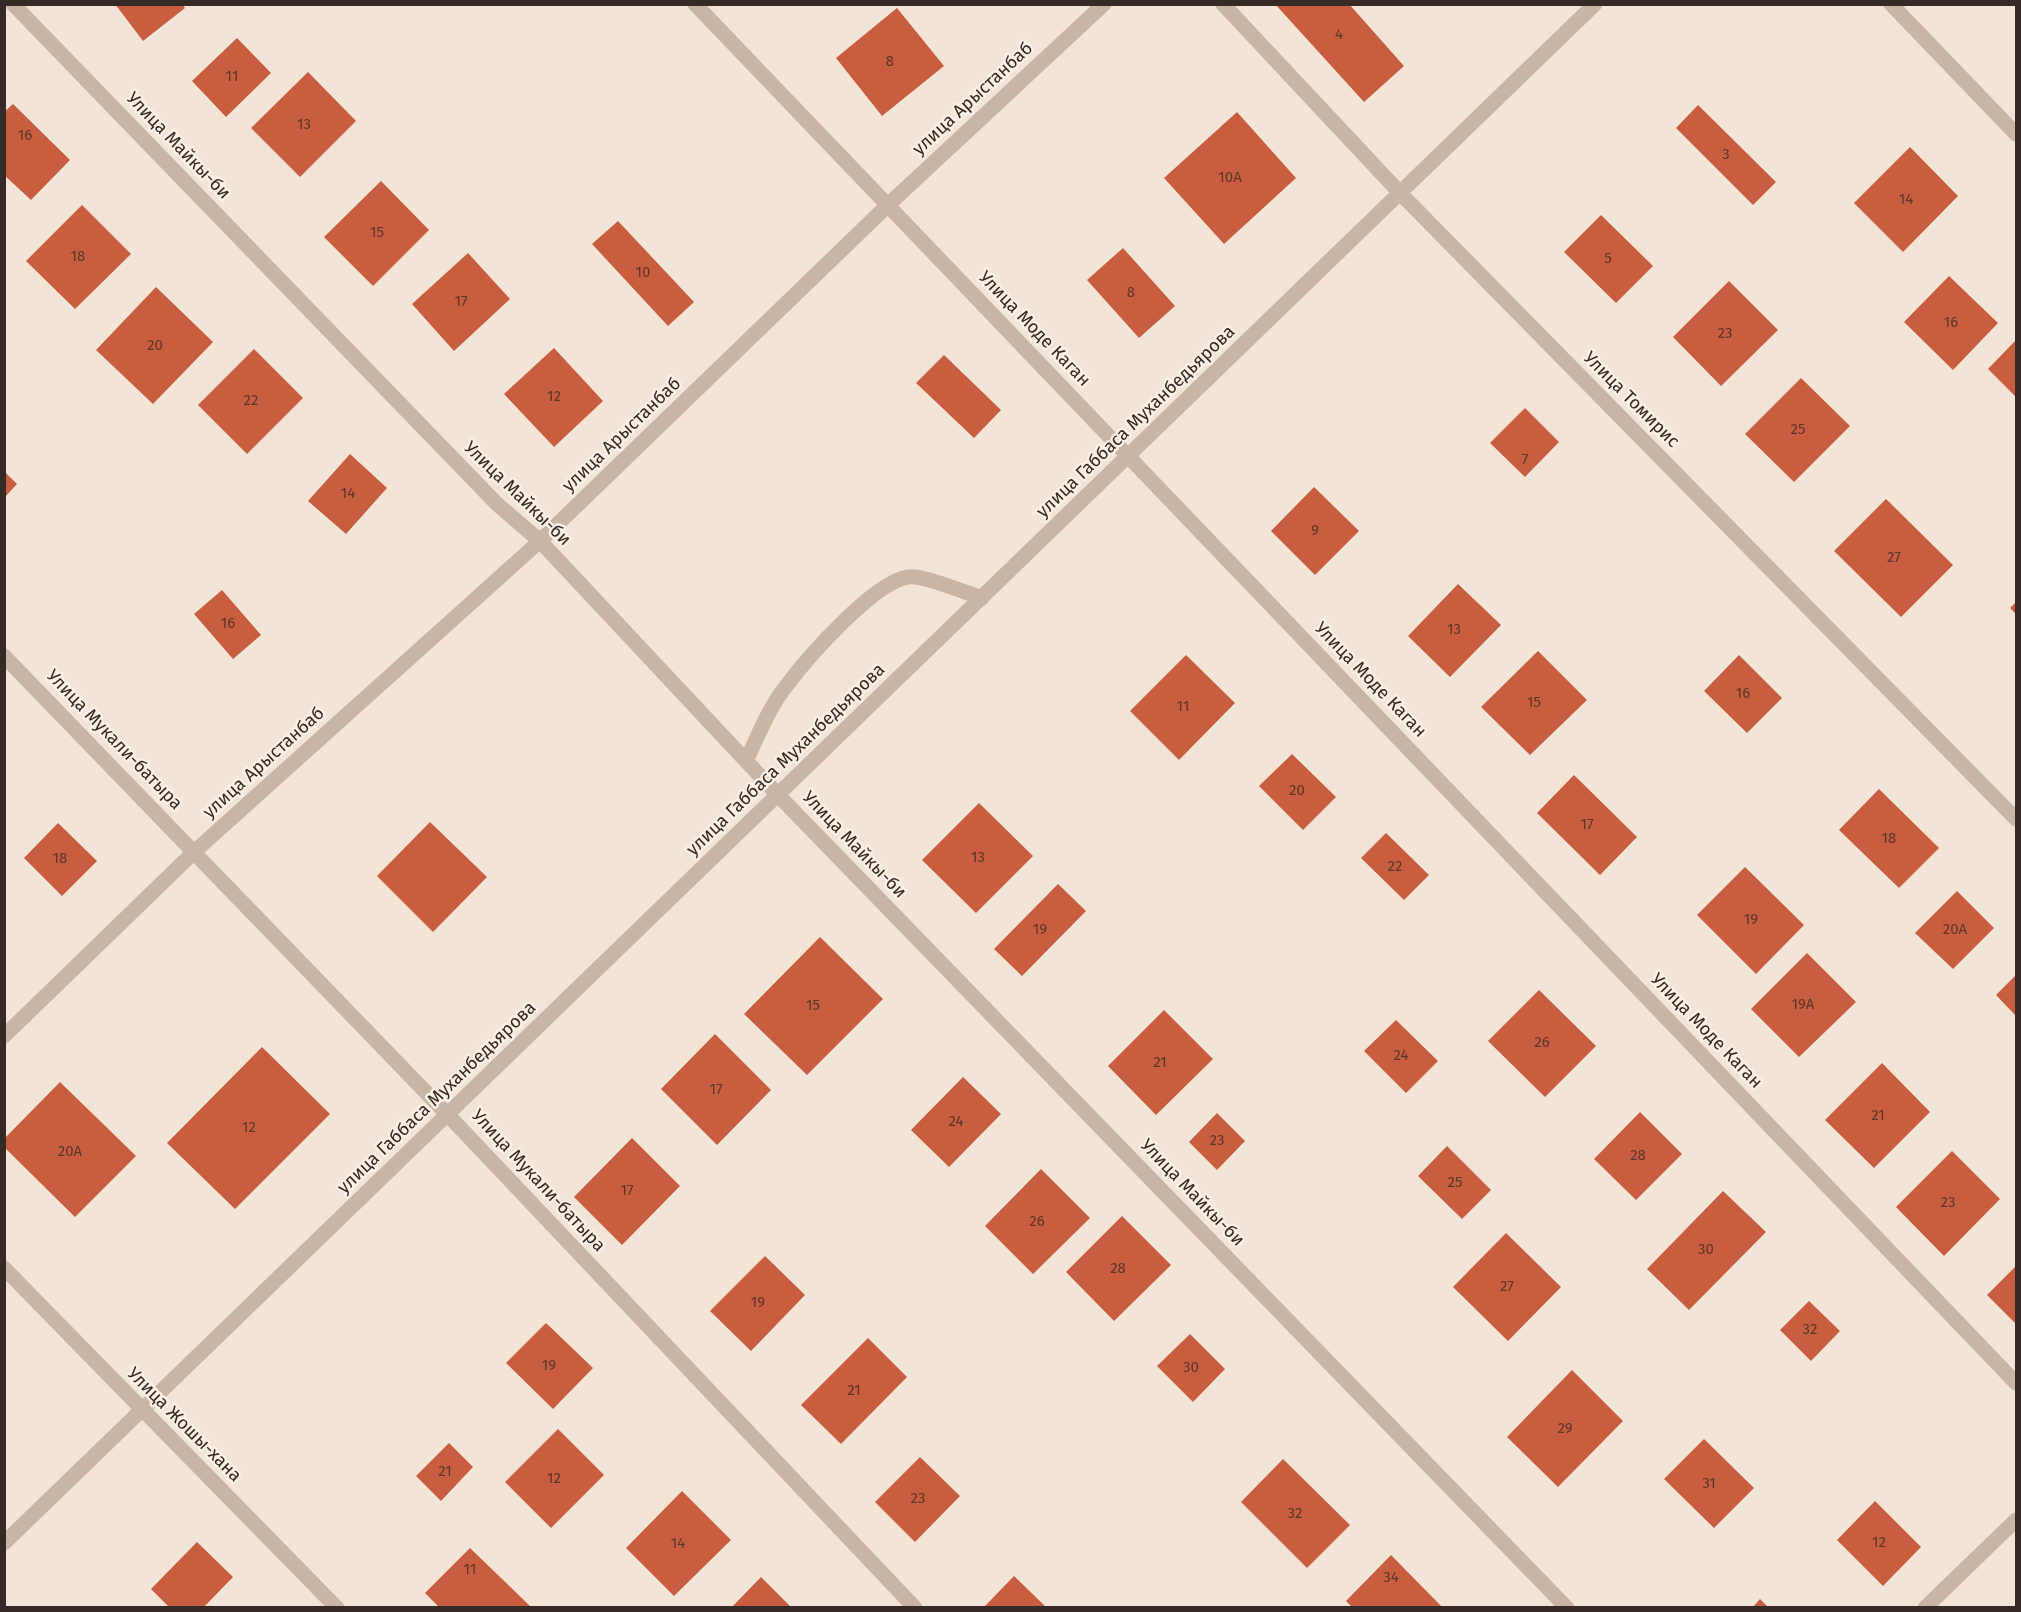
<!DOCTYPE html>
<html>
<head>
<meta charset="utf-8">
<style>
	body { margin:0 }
	#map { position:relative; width:2021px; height:1612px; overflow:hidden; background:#f2e5d8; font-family:"Fira Sans",sans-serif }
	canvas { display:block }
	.frame { position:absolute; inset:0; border:6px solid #352a26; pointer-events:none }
</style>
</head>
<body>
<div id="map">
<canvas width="2021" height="1612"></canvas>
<div class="frame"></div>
</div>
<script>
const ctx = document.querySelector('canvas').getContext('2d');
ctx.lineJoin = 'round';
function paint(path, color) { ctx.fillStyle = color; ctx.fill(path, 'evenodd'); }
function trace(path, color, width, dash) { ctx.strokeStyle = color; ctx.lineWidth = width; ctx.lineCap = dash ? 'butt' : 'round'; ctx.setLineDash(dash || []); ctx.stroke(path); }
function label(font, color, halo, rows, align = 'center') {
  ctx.font = font + ' "Fira Sans",sans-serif'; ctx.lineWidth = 5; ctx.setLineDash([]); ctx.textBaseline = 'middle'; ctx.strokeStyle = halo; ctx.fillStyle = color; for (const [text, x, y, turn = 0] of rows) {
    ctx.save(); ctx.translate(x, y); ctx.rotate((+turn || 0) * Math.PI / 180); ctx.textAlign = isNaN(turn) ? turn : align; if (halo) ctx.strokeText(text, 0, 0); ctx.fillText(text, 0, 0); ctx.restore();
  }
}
const building = new Path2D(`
	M115,4H182L185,8L143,41Z
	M1275,4H1349L1404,66L1364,102Z
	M897,8L944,66L882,116L836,58Z
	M237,38L271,73L226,117L192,81Z
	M308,72L356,121L300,177L251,128Z
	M13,104L70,160L31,200L4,175V112Z
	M1698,105L1776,182L1753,205L1676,128Z
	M1237,112L1296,178L1224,244L1164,178Z
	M1910,147L1958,196L1903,252L1854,203Z
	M381,181L429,230L373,286L324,237Z
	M82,205L131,254L75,309L26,261Z
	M1601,215L1653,266L1616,303L1564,252Z
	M618,221L694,302L668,326L592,244Z
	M1123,248L1175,306L1139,338L1087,280Z
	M468,253L510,299L454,351L412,304Z
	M1949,276L1998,323L1953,370L1904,322Z
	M1729,281L1778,330L1721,386L1673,337Z
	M156,287L213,342L153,404L96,350Z
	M2016,340V397L1988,369Z
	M554,348L603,401L554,447L504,394Z
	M254,349L303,398L247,454L198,405Z
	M944,355L1001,410L974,438L916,383Z
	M1801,378L1850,426L1794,482L1745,434Z
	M1525,408L1559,442L1525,477L1490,443Z
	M350,454L387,488L346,534L308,501Z
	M5,472L17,484L5,497Z
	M1314,487L1359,531L1315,575L1271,531Z
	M1886,499L1953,565L1901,617L1834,551Z
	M1458,584L1501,625L1450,677L1408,636Z
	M222,590L261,635L233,659L194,614Z
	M2016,602V614L2010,608Z
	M1538,651L1587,700L1530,755L1481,707Z
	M1186,655L1235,703L1179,760L1130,711Z
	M1739,655L1782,698L1747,733L1704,691Z
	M1292,754L1336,797L1303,830L1259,786Z
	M1574,775L1637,837L1600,875L1537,813Z
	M1879,789L1939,848L1899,888L1839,830Z
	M979,803L1033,856L976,913L922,860Z
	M430,822L487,877L433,932L377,876Z
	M58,823L97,861L62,896L24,858Z
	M1386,833L1429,875L1404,900L1361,858Z
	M1745,867L1804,925L1756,974L1697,915Z
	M1058,884L1086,911L1022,976L994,949Z
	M1957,891L1994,928L1953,969L1915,933Z
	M820,937L883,999L807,1075L744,1014Z
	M1807,953L1856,1002L1799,1057L1751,1009Z
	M2016,975V1016L1996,995Z
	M1539,990L1596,1046L1545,1097L1488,1041Z
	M1164,1010L1213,1059L1156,1115L1108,1066Z
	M1396,1020L1438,1061L1406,1093L1364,1051Z
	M715,1034L771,1090L717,1145L661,1089Z
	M262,1047L330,1114L235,1209L167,1143Z
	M1882,1063L1930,1112L1874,1168L1825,1120Z
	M963,1077L1001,1114L949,1167L911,1130Z
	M60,1082L136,1156L75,1217L4,1147V1139Z
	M1640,1112L1682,1154L1636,1200L1594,1159Z
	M1217,1113L1245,1141L1217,1170L1189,1142Z
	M632,1138L680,1186L622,1245L574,1197Z
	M1447,1146L1491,1190L1462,1219L1418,1176Z
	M1952,1151L2000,1199L1944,1256L1896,1207Z
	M1041,1169L1090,1218L1033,1274L985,1226Z
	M1723,1191L1766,1232L1689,1310L1647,1269Z
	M1122,1216L1171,1265L1114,1321L1066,1272Z
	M1506,1233L1561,1287L1508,1341L1453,1287Z
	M765,1256L805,1295L751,1351L710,1311Z
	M2016,1266V1324L1987,1295Z
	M1809,1301L1840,1331L1811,1361L1780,1330Z
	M546,1323L593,1368L553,1409L506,1363Z
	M1190,1334L1225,1369L1193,1402L1157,1366Z
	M868,1338L907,1377L841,1444L801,1405Z
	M1572,1370L1623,1421L1558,1487L1507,1437Z
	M558,1429L604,1475L551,1528L505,1482Z
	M1704,1439L1754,1488L1714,1528L1664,1479Z
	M449,1443L473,1467L441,1501L416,1476Z
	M920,1457L960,1496L915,1542L875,1502Z
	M1283,1459L1350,1525L1307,1568L1241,1502Z
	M682,1491L731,1540L674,1596L626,1548Z
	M1875,1501L1921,1547L1883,1586L1837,1540Z
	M197,1542L233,1577L203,1608H170L151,1589Z
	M470,1548L530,1606L528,1608H440L425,1593Z
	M1391,1555L1443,1608H1353L1346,1601Z
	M1014,1576L1047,1608H987L985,1606Z
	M761,1577L792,1608H731Z
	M1760,1599L1769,1608H1752Z`);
const minor = new Path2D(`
	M13,4L497,504L540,541L778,795L1567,1608
	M695,4L2016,1383
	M1223,4L1400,193L2016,819
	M1891,4L2016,134
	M4,656L448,1115L915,1608
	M746,761C758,736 769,707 787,685C808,657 874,582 908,577C921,574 967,593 982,598
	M4,1036L194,852L540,541L888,205L1104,4
	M4,1268L337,1608
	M4,1543L1595,4
	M1925,1608L2016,1520`);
const numberNames = [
	["4",1339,35],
	["8",890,62],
	["11",232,77],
	["13",304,125],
	["16",25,136],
	["3",1726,155],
	["10А",1230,178],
	["14",1906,200],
	["15",377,233],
	["18",78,257],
	["5",1608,259],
	["10",643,273],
	["8",1131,293],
	["17",461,302],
	["16",1951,323],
	["23",1725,334],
	["20",155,346],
	["12",554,397],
	["22",251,401],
	["25",1798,430],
	["7",1525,460],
	["14",348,494],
	["9",1315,531],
	["27",1894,558],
	["16",228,624],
	["13",1454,630],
	["16",1743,694],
	["15",1534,703],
	["11",1183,707],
	["20",1297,791],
	["17",1587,825],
	["18",1889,839],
	["13",978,858],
	["18",60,859],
	["22",1395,867],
	["19",1751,920],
	["19",1040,930],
	["20А",1955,930],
	["19А",1803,1005],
	["15",813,1006],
	["26",1542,1043],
	["24",1401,1056],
	["21",1160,1063],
	["17",716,1090],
	["21",1878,1116],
	["24",956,1122],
	["12",249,1128],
	["23",1217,1141],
	["20А",70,1152],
	["28",1638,1156],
	["25",1455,1183],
	["17",627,1191],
	["23",1948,1203],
	["26",1037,1222],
	["30",1706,1250],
	["28",1118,1269],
	["27",1507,1287],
	["19",758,1303],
	["32",1810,1330],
	["19",549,1366],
	["30",1191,1368],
	["21",854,1391],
	["29",1565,1429],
	["21",445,1472],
	["12",554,1479],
	["31",1709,1484],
	["23",918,1499],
	["32",1295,1514],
	["12",1879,1543],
	["14",678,1544],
	["11",470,1570],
	["34",1391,1578]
];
const streetNames = [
	["улица Арыстанбаб",973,99,-43],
	["Улица Майкы-би",178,146,46],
	["Улица Моде Каган",1034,329,46],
	["Улица Томирис",1631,400,45],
	["улица Габбаса Муханбедьярова",1136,422,-44],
	["улица Арыстанбаб",622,435,-44],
	["Улица Майкы-би",517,494,44],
	["Улица Моде Каган",1370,680,46],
	["Улица Мукали-батыра",114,740,46],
	["улица Габбаса Муханбедьярова",786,760,-44],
	["улица Арыстанбаб",264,763,-42],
	["Улица Майкы-би",854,845,46],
	["Улица Моде Каган",1706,1031,46],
	["улица Габбаса Муханбедьярова",437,1098,-44],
	["Улица Мукали-батыра",538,1181,47],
	["Улица Майкы-би",1192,1193,46],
	["Улица Жошы-хана",184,1425,45]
];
paint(building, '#c95d3f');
trace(minor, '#cab4a4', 15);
label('15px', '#5a372c', null, numberNames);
label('18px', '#352a26', '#f9efe4', streetNames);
</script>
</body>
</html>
